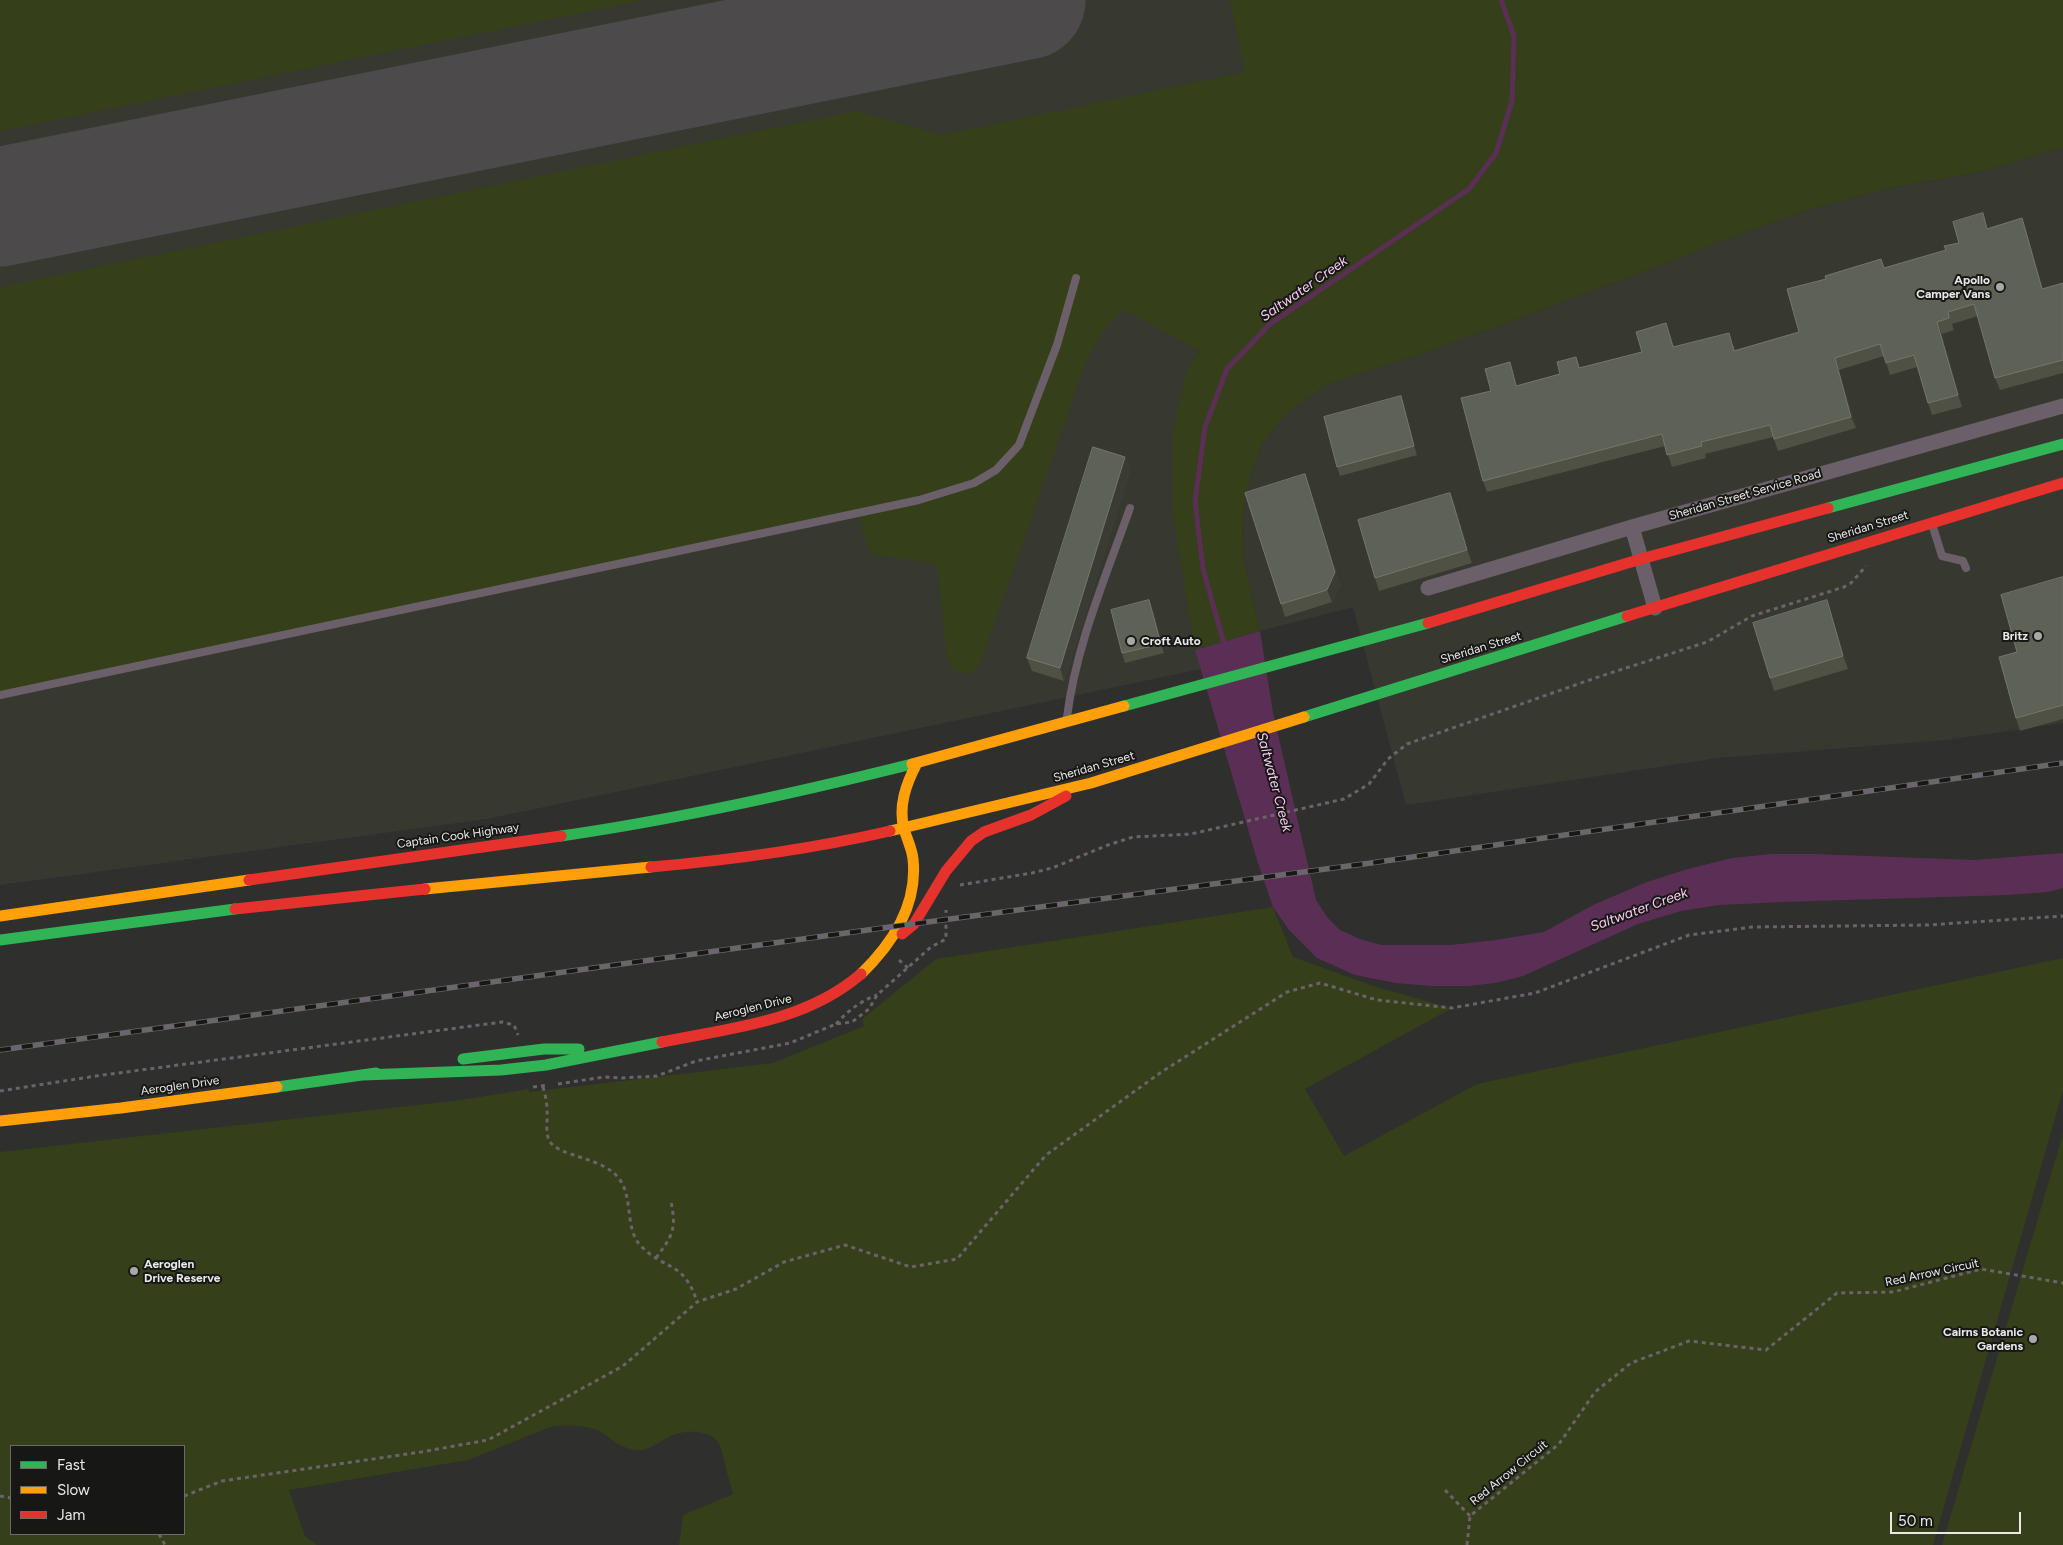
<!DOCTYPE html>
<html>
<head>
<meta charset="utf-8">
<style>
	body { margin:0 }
	#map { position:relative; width:2063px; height:1545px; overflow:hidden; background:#2f2f2e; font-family:Figtree,sans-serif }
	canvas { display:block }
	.legend { position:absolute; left:10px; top:1445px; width:175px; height:90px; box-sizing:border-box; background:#171816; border:1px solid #6b6c6a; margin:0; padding:6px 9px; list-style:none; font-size:15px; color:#e9eae8 }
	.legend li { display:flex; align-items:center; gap:10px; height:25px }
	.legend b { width:25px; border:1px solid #6b6c6a }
	.scale { position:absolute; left:1890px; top:1512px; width:131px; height:22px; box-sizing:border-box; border:2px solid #e9eae8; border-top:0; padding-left:6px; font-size:15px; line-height:18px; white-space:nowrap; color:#e9eae8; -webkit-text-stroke:4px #171816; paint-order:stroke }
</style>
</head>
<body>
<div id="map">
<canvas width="2063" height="1545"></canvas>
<ul class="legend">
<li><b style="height:6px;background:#30b455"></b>Fast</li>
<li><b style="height:6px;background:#ff9f0a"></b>Slow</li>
<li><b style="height:6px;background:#e5322d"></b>Jam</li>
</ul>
<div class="scale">50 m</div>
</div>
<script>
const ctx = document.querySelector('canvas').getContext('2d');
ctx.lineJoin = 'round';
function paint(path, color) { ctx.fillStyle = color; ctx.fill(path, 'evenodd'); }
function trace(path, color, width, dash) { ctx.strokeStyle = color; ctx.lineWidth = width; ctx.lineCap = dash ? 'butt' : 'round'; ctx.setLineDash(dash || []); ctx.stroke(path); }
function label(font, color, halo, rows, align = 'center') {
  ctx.font = font + ' Figtree,sans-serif'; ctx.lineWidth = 4; ctx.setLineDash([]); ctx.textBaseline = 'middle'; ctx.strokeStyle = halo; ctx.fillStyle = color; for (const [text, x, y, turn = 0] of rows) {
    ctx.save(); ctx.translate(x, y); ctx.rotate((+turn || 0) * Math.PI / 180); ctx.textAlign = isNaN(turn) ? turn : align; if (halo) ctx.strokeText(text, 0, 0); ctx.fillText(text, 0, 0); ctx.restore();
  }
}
const built = new Path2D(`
	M0,0H1418L1220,322L1187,369L1195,650L1201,669L487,819L0,885Z
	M2063,147V723L1946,740L1718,758L1406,805L1353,607L1260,631L1244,561L1242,524L1247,487L1261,446L1285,415L1326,385L1433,350L1622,280L1757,228L1811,209L1887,189L1985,171Z`);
const green = new Path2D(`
	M0,0H644L0,131Z
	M1230,0H2063V147L1985,171L1887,189L1811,209L1757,228L1622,280L1433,350L1326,385L1285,415L1261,446L1247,487L1242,524L1244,561L1260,631L1195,650L1172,508V436L1187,369L1200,351L1124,310L1105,328L1088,356L980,664L968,674L954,670L947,659L938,573L936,565L933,563L874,555L867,546L858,514L0,695V287L856,111L942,135L1245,72Z
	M1273,907L1293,957L1376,987L1452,1008L1305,1089L1344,1156L1477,1084L2063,958V1090L1933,1545H679L683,1515L733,1494C731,1484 727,1475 725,1465C721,1445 719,1434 696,1432C685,1431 676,1433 667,1438C658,1443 646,1452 635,1450C616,1446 614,1440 599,1431C589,1425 561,1425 550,1427L468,1460L289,1490L305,1536L317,1545H0V1152L461,1100L528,1089L529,1092L773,1063L864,1026L862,1019L936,959ZM11,1446H184V1534H11Z
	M2063,1133V1545H1942Z`);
const water = new Path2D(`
	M1260,631L1273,713L1316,900L1327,917L1340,930L1360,939L1381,945H1451L1496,940L1544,932L1593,905L1647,882L1688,869L1732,858L1772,854H1814L1974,860L2063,853V888L2048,892L2008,895L1781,902L1719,905L1681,911L1638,924L1523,976L1495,983L1469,986H1431L1396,983L1355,975L1317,958L1289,930L1273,907L1258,863L1195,650Z`);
const stream = new Path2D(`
	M1225,647L1203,569L1195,501L1205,427L1227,369L1270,324L1469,189L1496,153L1512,101L1514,36L1501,0`);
const runway = new Path2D(`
	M0,207L1026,0`);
const path = new Path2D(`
	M960,885L1032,873L1052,868L1108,845L1133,837L1191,834L1344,799L1369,784L1388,759L1407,744L1601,676L1707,642L1752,616L1844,587L1851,583L1866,566
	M899,960L908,968
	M836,1024C849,1010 859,1002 877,995
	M558,1084L604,1077L622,1078L657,1076L696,1061L790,1043L836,1024L852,1022L869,1009L877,995L931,947L946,939V910
	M533,1087L549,1085
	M543,1087C545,1094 547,1102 547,1110C548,1118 545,1132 549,1140C558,1158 604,1156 620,1180C633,1198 625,1228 640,1245C664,1271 684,1260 697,1302
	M0,1091L96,1076L502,1022L514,1025L518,1035
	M656,1258C672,1236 677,1230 671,1202
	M1445,1490L1470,1516
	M0,1496L11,1498
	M184,1496L222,1481L421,1452L488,1440L623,1366L697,1302L736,1289L784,1262L845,1245L911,1267L957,1259L1046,1155L1160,1073L1287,992L1320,983L1377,1000L1452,1008L1535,993L1689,935L1752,927L1928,925L2063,916
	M159,1534L165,1545
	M1467,1545L1470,1516L1559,1444L1595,1392L1631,1363L1689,1341L1766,1350L1837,1293L1893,1292L1981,1269L2063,1283`);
const lane = new Path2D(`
	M1933,527L1942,556L1963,561L1966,568
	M0,695L919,500L974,483L996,470L1019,445L1057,345L1076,278
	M1067,717C1076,645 1106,576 1130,508`);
const street = new Path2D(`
	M1632,527L1655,608
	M1428,588L1632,527L2063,406`);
const fast = new Path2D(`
	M1828,508L2063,444
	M1124,706L1428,623
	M1304,717L1627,616
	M561,836C679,819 796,793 912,764
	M0,940L235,909
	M463,1059L544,1049H579
	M363,1075L501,1070L546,1065L662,1042
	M277,1087L376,1073`);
const slow = new Path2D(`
	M912,764L1124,706
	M890,831L1091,783L1304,717
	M425,889L651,867
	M0,916L249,880
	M861,974C892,944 918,905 913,859C912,849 907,839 904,829C898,806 906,784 917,763
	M0,1121L121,1108L277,1087`);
const jam = new Path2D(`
	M1627,616L2063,483
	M1428,623L1641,559L1828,508
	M651,867C731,860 812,849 890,831
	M249,880L561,836
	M235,909L425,889
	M902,934L914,924L946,871L971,841L984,832L1031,815L1066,796
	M662,1042C731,1028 805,1022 861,974`);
const rail = new Path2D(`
	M0,1050L875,929L1371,863L2063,763`);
const wall = new Path2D(`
	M2022,218L2026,230L2043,289L2063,283V373L2000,390L1995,378L1978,316L1952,324L1954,330L1942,334L1962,407L1932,415L1928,403L1917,367L1890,375L1884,356L1839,370L1856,428L1778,451L1773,437L1705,454L1706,458L1672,467L1665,446L1487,492L1483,481L1491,391L1514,374L1517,386L1560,374L1576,357L1580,368L1642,352L1670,335L1674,347L1733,345L1735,350L1799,332L1884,268L1946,250L1959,243L1988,228Z
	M1401,396L1404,406L1417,455L1340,476L1337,467Z
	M1125,457L1130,470L1064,681L1032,671L1027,658Z
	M1305,474L1340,585L1332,602L1285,617L1281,604Z
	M1450,493L1455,505L1472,563L1379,591L1375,578Z
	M2063,577V719L2020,731L2016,718L2017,652Z
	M1153,609L1164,653L1125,663L1122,653Z
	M1831,613L1848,669L1774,691L1770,678Z`);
const shadedWall = new Path2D(`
	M2022,218L2026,230L2046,301L2042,289Z
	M1937,322L1942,334L1962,407L1958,395Z
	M1835,358L1839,370L1856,428L1851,417Z
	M1510,362L1514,374L1520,398L1516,386Z
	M1401,396L1404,406L1417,455L1414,446Z
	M1125,457L1130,470L1064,681L1060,668Z
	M1305,474L1340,585L1332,602L1327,590Z
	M1450,493L1455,505L1472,563L1467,550Z
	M1149,600L1153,609L1164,653L1161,644Z
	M1827,600L1831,613L1848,669L1843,656Z`);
const building = new Path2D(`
	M1983,213L1987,229L2022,218L2042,289L2063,283V360L1995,378L1974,304L1948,312L1949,318L1937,322L1958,395L1928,403L1914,355L1886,363L1880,344L1835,358L1851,417L1774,439L1770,425L1701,442L1702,446L1667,455L1662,434L1483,481L1461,398L1491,391L1485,369L1510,362L1516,386L1560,374L1557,362L1576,357L1579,368L1642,352L1636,332L1666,323L1673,347L1729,333L1734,351L1799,332L1787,289L1826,279L1825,276L1881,259L1884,268L1946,250L1944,246L1959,243L1953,222Z
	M1401,396L1414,446L1337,467L1324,417Z
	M1093,447L1125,457L1060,668L1027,658Z
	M1305,474L1335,572L1327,590L1281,604L1245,493Z
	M1450,493L1467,550L1375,578L1358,520Z
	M2063,577V705L2016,718L1999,657L2017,652L2001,595Z
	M1149,600L1161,644L1122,653L1111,610Z
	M1827,600L1843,656L1770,678L1753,623Z`);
const markers = [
	[2000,287,5,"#a8a9a7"],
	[2038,636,5,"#a8a9a7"],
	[1131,641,5,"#a8a9a7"],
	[134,1271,5,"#a8a9a7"],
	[2033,1339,5,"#a8a9a7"]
];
const poiNames = [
	["Apollo",1990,280],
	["Camper Vans",1990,294],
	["Britz",2028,636],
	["Croft Auto",1141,641,"left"],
	["Aeroglen",144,1264,"left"],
	["Drive Reserve",144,1278,"left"],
	["Cairns Botanic",2023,1332],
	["Gardens",2023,1346]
];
const streetNames = [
	["Sheridan Street Service Road",1745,495,-16],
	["Sheridan Street",1868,527,-17],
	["Sheridan Street",1481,648,-17],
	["Sheridan Street",1094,767,-16],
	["Captain Cook Highway",458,836,-8],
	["Aeroglen Drive",753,1008,-14],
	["Aeroglen Drive",180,1086,-8],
	["Red Arrow Circuit",1932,1273,-12],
	["Red Arrow Circuit",1509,1473,-39]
];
const waterNames = [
	["Saltwater Creek",1304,289,-35],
	["Saltwater Creek",1274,782,75],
	["Saltwater Creek",1639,910,-20]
];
paint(built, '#373931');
paint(green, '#353f1a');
paint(water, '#5b2f55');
trace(stream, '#5b2f55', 5);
trace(runway, '#4d4a4c', 119);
trace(path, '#6a6369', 3, [4, 4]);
trace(lane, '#6b5f69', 8);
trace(street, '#6b5f69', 15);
trace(fast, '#30b455', 11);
trace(slow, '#ff9f0a', 11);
trace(jam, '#e5322d', 11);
trace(rail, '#6b666a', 5.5);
trace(rail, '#171816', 4, [11]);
paint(wall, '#4e5144');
paint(shadedWall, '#3a3c34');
paint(building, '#5e6156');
trace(building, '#74766d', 1);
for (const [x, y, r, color] of markers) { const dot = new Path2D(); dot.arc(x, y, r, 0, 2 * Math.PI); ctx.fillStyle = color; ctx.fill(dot); trace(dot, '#171816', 2); }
label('bold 12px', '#e9eae8', '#171816', poiNames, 'right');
label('12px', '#e9eae8', '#171816', streetNames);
label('italic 14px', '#fccdf3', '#171816', waterNames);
</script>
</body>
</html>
